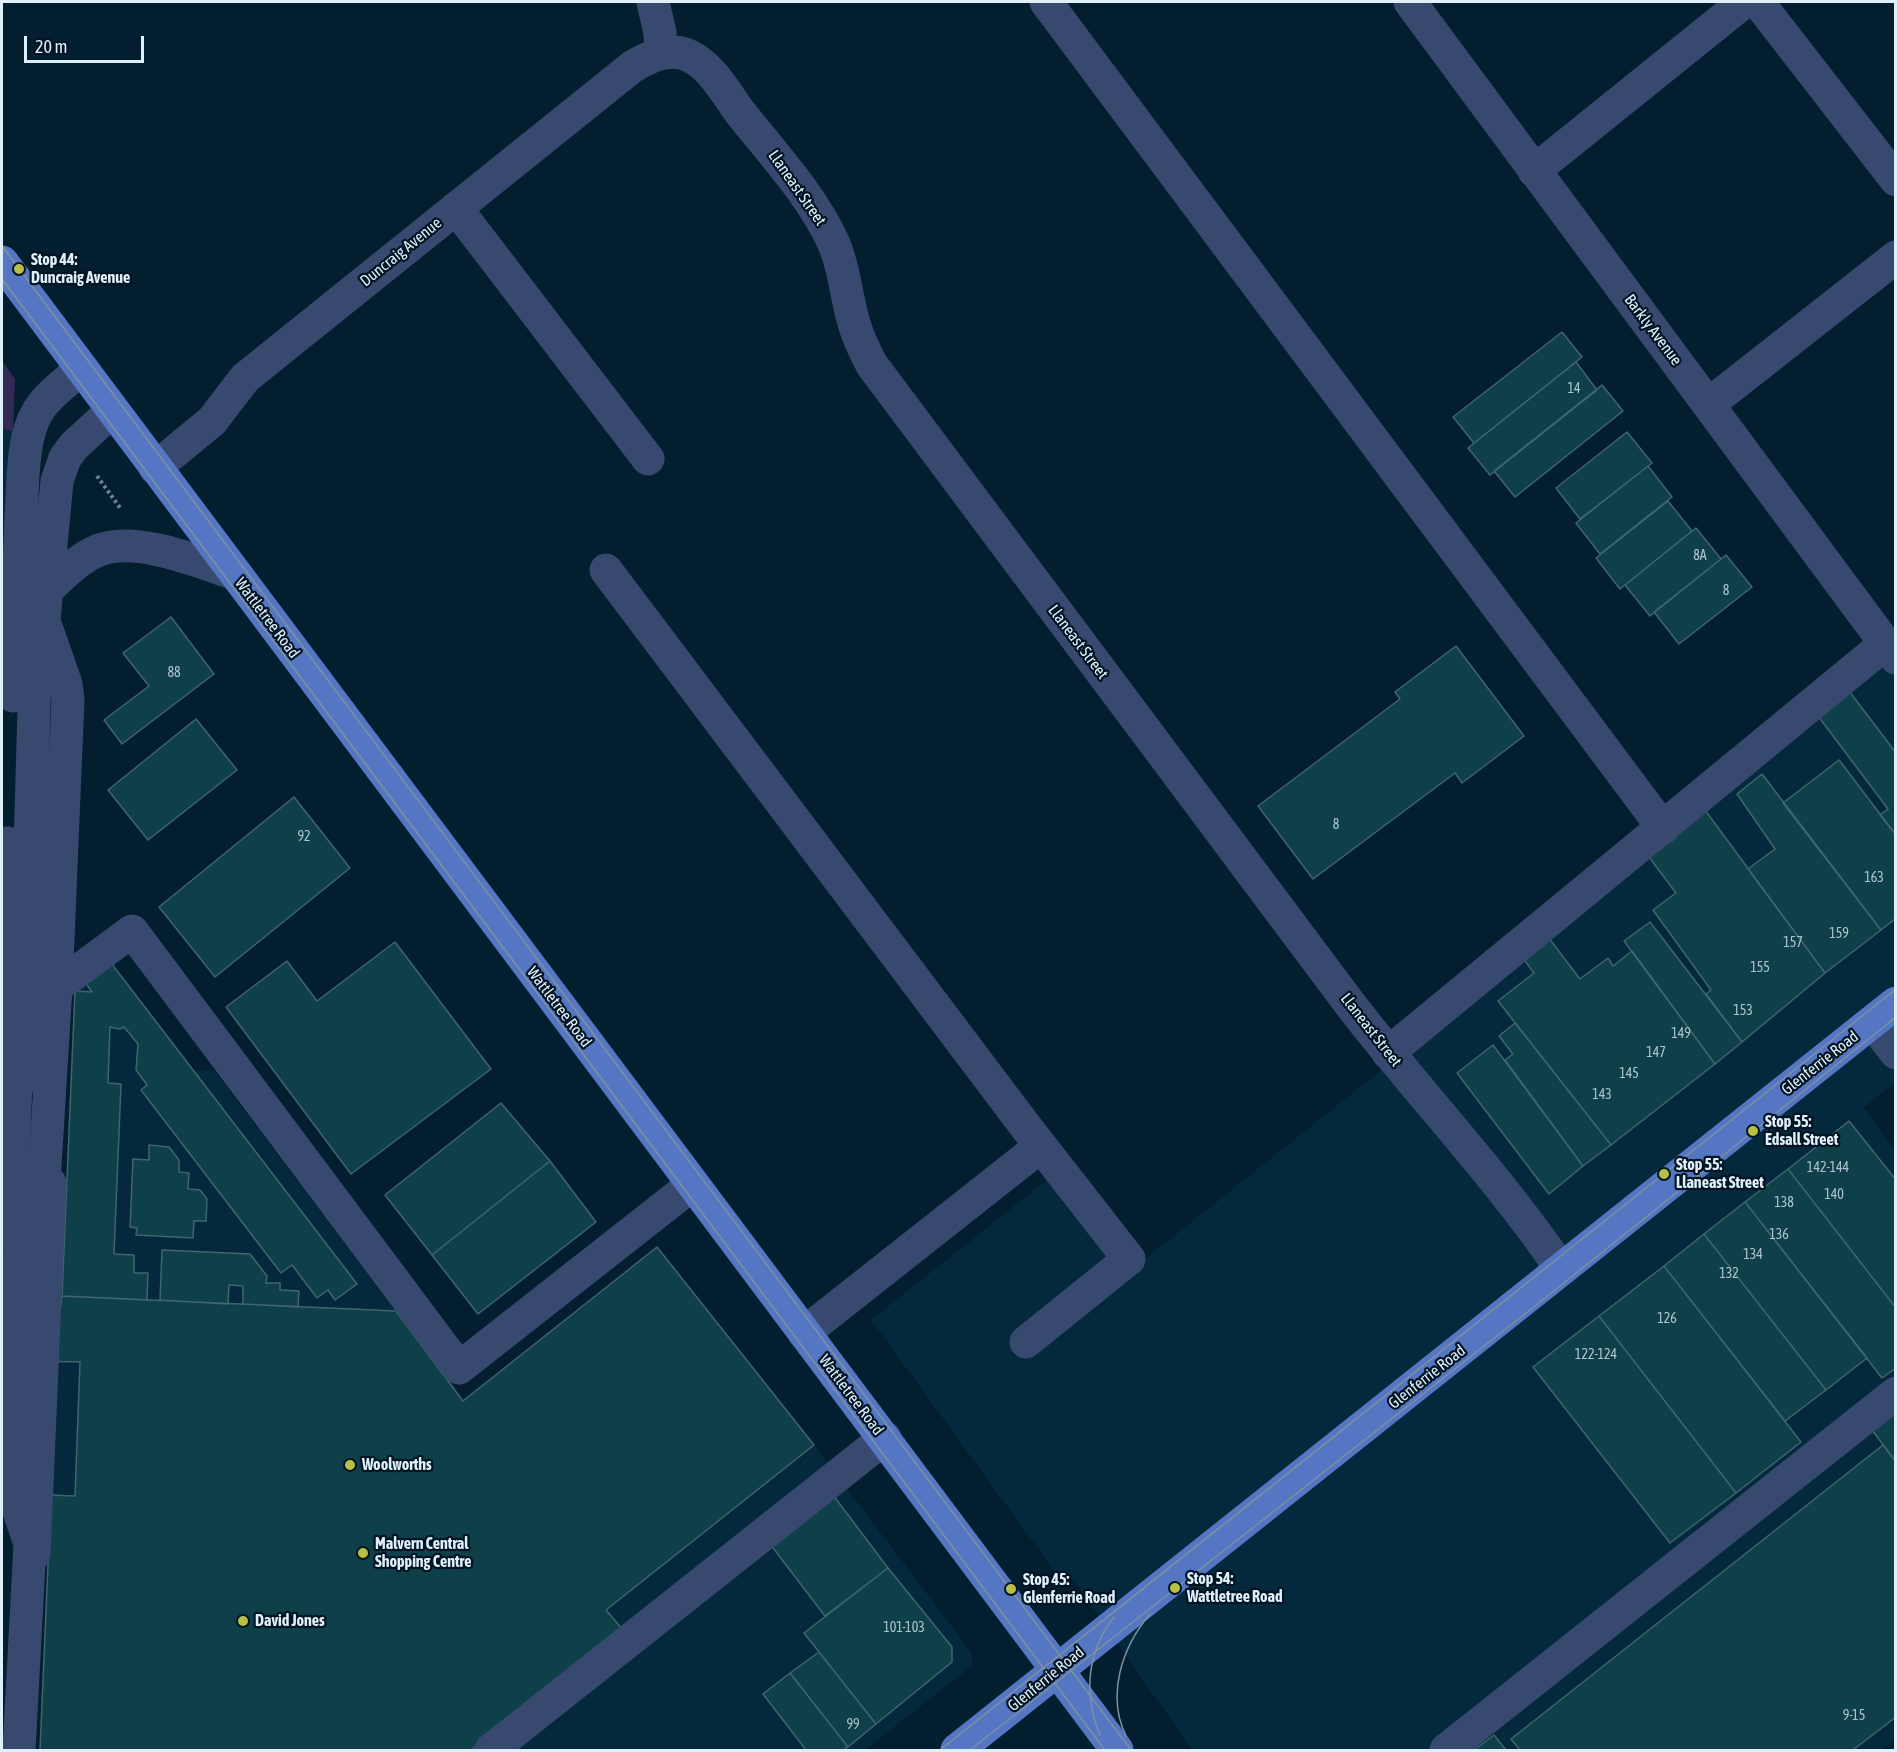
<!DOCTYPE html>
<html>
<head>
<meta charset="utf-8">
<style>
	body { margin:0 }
	#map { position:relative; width:1897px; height:1752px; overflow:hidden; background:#031e2e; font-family:"Asap Condensed",sans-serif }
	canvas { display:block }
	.frame { position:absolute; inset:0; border:3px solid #e0f0fb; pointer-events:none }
	.scale { position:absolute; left:24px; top:36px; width:120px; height:27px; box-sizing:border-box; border:3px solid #e0f0fb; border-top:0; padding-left:8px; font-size:18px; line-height:21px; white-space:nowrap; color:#e0f0fb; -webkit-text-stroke:4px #001424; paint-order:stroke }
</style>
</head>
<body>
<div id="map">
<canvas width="1897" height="1752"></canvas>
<div class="frame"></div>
<div class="scale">20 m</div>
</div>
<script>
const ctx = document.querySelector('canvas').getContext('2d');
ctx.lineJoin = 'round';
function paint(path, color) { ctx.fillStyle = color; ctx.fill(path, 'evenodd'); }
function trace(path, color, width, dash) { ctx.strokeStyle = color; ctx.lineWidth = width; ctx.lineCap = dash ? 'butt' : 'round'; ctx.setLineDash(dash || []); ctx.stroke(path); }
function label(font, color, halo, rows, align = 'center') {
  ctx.font = font + ' "Asap Condensed",sans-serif'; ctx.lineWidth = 4.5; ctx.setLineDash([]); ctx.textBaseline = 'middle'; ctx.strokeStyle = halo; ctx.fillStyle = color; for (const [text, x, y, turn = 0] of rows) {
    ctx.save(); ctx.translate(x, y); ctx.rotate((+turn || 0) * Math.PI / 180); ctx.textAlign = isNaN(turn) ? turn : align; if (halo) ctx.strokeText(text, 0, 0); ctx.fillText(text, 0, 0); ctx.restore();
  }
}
const built = new Path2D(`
	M2,361L15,379L2,684Z
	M1895,659V1082L1864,1108L1896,1151V1739L1881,1750H1193L1149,1689L1073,1579L1058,1576L871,1320L1053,1175L1116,1257L1033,1349L1522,957L1846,687Z
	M108,959L194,1071L214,1070L462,1400L657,1247L814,1445L972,1653V1666L865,1750H41L75,991Z`);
const green = new Path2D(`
	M2,361L15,379L13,431L2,429Z`);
const building = new Path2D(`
	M1562,332L1582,357L1474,443L1453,417Z
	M1576,362L1597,390L1490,475L1468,448Z
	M1602,385L1623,411L1515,497L1494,471Z
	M1627,432L1652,463L1580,519L1556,488Z
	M1648,466L1672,497L1600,554L1576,523Z
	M1668,501L1692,531L1620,589L1596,558Z
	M1696,528L1721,559L1650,616L1625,585Z
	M1726,555L1752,587L1679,644L1654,612Z
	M171,617L214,674L122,744L104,720L149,686L123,653Z
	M1456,646L1524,736L1462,783L1455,773L1313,879L1258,806L1400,699L1395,692Z
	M1846,687L1896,753V835L1880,815L1888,809L1815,712Z
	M196,719L237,770L148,840L108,790Z
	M1839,760L1896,835V918L1881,930L1783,803Z
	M1762,774L1881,930L1825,973L1748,869L1775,849L1737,794Z
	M294,797L350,868L215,977L159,907Z
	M1705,810L1825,973L1742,1042L1706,994L1711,990L1653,910L1676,893L1649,857Z
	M1650,922L1742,1042L1715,1064L1624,941Z
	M1548,937L1580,979L1608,958L1613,966L1632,951L1715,1064L1611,1145L1498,1001L1534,973L1522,957Z
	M395,942L491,1069L351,1174L226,1007L287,961L317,1001Z
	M108,959L357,1284L335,1300L328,1290L317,1298L292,1265L281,1273L141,1090L147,1085L136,1070L138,1044L124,1027L120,1029L110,1027L108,1083L121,1084L114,1254L134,1255V1273H148L147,1300L62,1296L75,991L92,992L82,978Z
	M1515,1023L1611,1145L1583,1166L1505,1060L1513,1054L1499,1036Z
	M1493,1045L1583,1166L1549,1194L1457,1073Z
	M501,1103L550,1161L432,1255L385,1195Z
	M1849,1121L1896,1180V1308L1788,1169Z
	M149,1145L169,1147L179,1160V1172L189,1173L188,1189L200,1190L207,1199L206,1221H194L193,1238L136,1235L137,1228L130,1227L133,1159L149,1160Z
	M550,1161L596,1222L478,1314L432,1255Z
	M1788,1169L1896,1308V1368L1882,1378L1745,1202Z
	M1745,1202L1867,1358L1826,1390L1704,1234Z
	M1704,1234L1826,1390L1785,1421L1664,1266Z
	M657,1247L814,1445L606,1610L623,1630L471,1750H40L51,1495L75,1496L80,1362L35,1361L60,1311L62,1296L396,1311L463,1401Z
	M162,1250L250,1254L267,1276L266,1283H280V1290L299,1291L298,1307L243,1304V1286L229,1285L228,1304L160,1300Z
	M1664,1266L1801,1442L1736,1493L1599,1316Z
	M1599,1316L1736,1493L1670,1543L1533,1367Z
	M1896,1411V1462L1872,1430Z
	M1883,1445L1896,1462V1717L1853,1750H1520L1511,1739Z
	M833,1495L888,1568L825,1616L770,1544Z
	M888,1568L952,1647V1662L876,1724L804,1633Z
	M819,1652L876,1724L848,1747L790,1673Z
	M790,1673L848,1747L843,1750H806L763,1694Z
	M1494,1735L1506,1750H1474Z`);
const path = new Path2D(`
	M97,476L121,509`);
const minor = new Path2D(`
	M653,2L660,33L661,52
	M1046,2L1663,828
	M1410,2L1896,658
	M1758,2L1896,180
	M1534,171L1744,2
	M456,208L648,459
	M1709,404L1896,257
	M155,468L212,421L245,378L632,67C651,55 674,45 695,59C713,70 727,94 739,111C772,153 812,195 834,244C845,270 846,297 854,323C858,338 865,352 872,365L1350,1004C1419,1094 1498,1176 1561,1269
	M606,570L1026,1127L1129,1259L1026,1342
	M48,589C63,575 79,558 99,550C137,536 196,561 233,573
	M45,624L66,684L68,699L56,987
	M13,696L23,475C25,450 27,424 43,404C53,391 69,380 81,369
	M8,843L3,979L5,1024L16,1083L8,1279
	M56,987L132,931L459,1368L692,1185
	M1872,1022L1896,1053
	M1388,1053L1885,644
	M49,1090L31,1028L26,993L35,671L44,620L57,481L65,458L74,446L112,411
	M804,1333L1041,1146
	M34,1554L50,1183
	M491,1750L885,1438
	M1446,1750L1896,1393`);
const major = new Path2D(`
	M2,262L1117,1750
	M957,1750L1896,1003`);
const tram = new Path2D(`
	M2,246L1131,1750
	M2,279L1105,1750
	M1100,1735C1083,1695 1087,1651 1114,1617
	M1126,1736C1106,1695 1122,1647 1150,1614
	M940,1750C1259,1497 1577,1243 1896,989
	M970,1750L1535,1306L1896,1017`);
const minorBridge = new Path2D(`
	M19,1750L30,1544L8,1479L18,1258L43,1198L56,987`);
const markers = [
	[19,269,6,"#bac045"],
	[1753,1131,6,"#bac045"],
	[1664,1174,6,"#bac045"],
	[350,1465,6,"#bac045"],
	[363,1553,6,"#bac045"],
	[1175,1588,6,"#bac045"],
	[1011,1589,6,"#bac045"],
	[243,1621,6,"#bac045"]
];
const numberNames = [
	["14",1574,389],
	["8A",1700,556],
	["8",1726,591],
	["88",174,673],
	["8",1336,825],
	["92",304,837],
	["163",1874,878],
	["159",1839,934],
	["157",1793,943],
	["155",1760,968],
	["153",1743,1011],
	["149",1681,1034],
	["147",1656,1053],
	["145",1629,1074],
	["143",1602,1095],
	["142-144",1828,1168],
	["140",1834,1195],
	["138",1784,1203],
	["136",1779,1235],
	["134",1753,1255],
	["132",1729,1274],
	["126",1667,1319],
	["122-124",1596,1355],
	["101-103",904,1628],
	["9-15",1854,1716],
	["99",853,1725]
];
const streetNames = [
	["Llaneast Street",797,188,55],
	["Duncraig Avenue",401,252,-39],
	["Barkly Avenue",1653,330,53],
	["Wattletree Road",267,618,53],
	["Llaneast Street",1078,642,53],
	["Wattletree Road",559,1007,53],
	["Llaneast Street",1371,1030,52],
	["Glenferrie Road",1820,1063,-38],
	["Glenferrie Road",1427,1377,-38],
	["Wattletree Road",851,1395,53],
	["Glenferrie Road",1046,1679,-39]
];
const poiNames = [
	["Stop 44:",31,260],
	["Duncraig Avenue",31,278],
	["Stop 55:",1765,1122],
	["Edsall Street",1765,1140],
	["Stop 55:",1676,1165],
	["Llaneast Street",1676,1183],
	["Woolworths",362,1465],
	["Malvern Central",375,1544],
	["Shopping Centre",375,1562],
	["Stop 54:",1187,1579],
	["Wattletree Road",1187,1597],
	["Stop 45:",1023,1580],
	["Glenferrie Road",1023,1598],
	["David Jones",255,1621]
];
paint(built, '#04283c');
paint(green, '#322a55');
paint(building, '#0f4049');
trace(building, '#40656e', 1.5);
trace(path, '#6e8491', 4, [3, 3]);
trace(minor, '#38496f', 33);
trace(major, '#5476c3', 33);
trace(tram, '#7d929f', 1.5);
trace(minorBridge, '#38496f', 33);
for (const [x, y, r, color] of markers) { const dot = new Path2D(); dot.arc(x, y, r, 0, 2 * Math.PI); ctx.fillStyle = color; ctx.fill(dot); trace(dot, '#001424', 2); }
label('14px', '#acc4ce', null, numberNames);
label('16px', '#e0f0fb', '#001424', streetNames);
label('bold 16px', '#e0f0fb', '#001424', poiNames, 'left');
</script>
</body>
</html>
